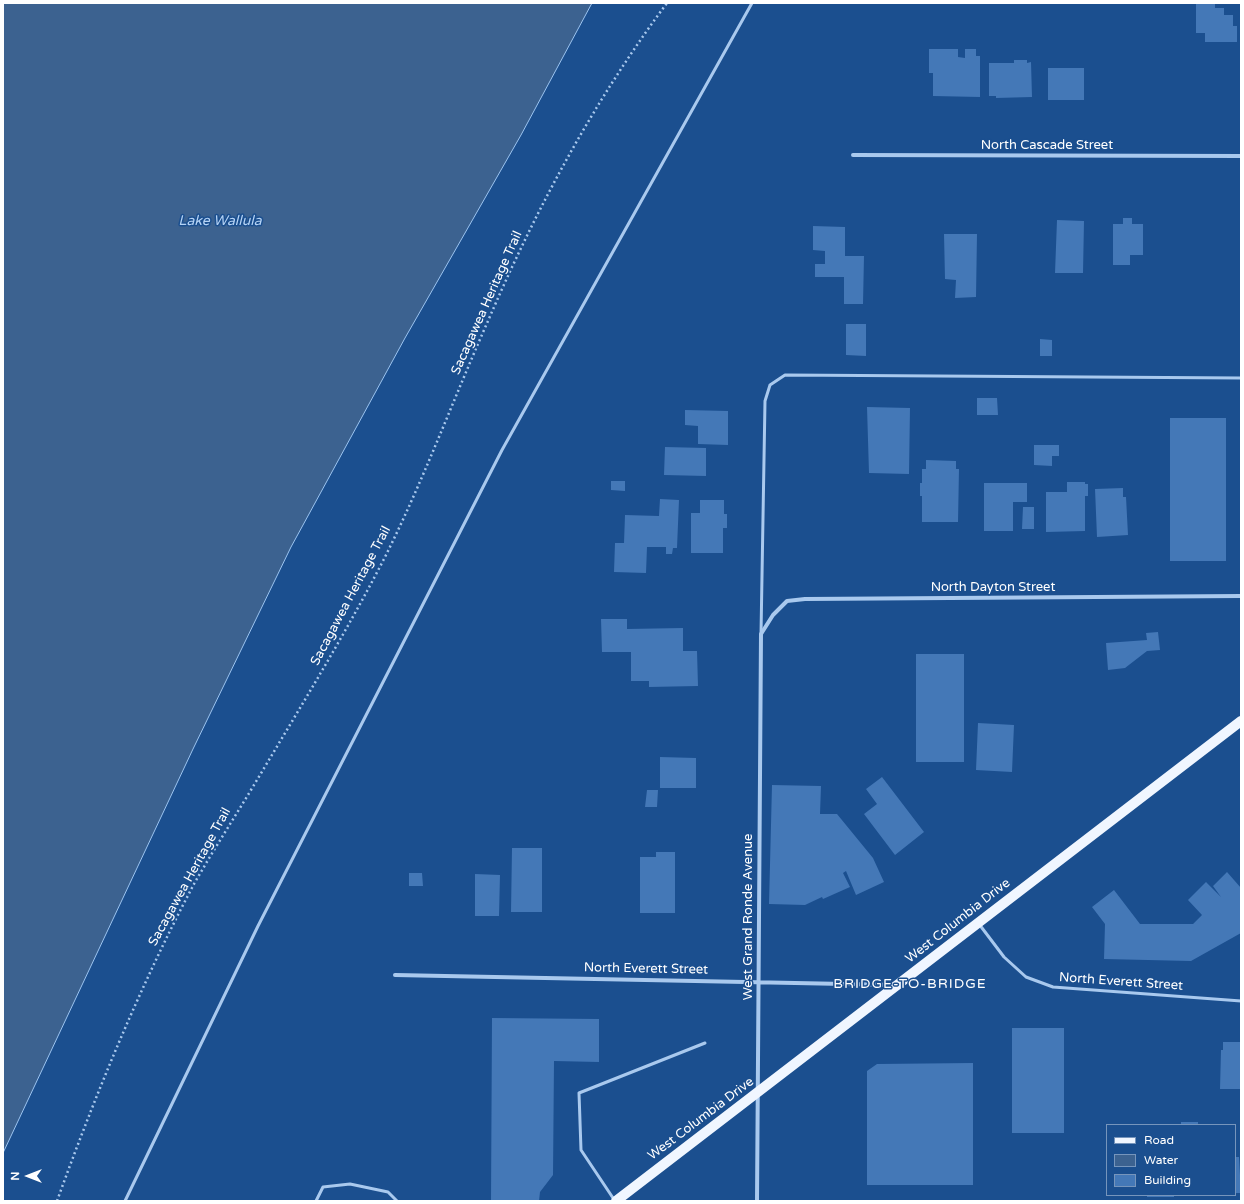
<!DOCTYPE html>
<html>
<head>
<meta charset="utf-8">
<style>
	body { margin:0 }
	#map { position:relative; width:1244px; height:1204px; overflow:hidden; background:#1b4f8f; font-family:"Varela Round",sans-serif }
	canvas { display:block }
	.frame { position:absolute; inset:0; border:4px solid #fff; pointer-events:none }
	.legend { position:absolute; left:1106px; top:1124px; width:130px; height:72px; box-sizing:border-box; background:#1b4f8f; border:1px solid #7695bc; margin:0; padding:5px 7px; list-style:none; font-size:12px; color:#fff }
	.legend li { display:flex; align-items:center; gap:8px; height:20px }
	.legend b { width:20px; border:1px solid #7695bc }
	.north { position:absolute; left:8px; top:1156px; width:40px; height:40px; -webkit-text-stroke:3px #1b4f8f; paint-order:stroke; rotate:270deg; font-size:11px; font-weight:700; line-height:16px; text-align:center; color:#fff }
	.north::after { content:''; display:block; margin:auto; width:14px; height:18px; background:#fff; clip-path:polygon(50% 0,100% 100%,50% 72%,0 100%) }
</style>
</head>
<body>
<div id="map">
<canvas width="1244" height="1204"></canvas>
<div class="frame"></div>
<ul class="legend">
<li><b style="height:5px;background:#f0f6ff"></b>Road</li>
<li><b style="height:11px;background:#3c6290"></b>Water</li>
<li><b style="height:11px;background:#4478b7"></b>Building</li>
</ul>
<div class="north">N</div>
</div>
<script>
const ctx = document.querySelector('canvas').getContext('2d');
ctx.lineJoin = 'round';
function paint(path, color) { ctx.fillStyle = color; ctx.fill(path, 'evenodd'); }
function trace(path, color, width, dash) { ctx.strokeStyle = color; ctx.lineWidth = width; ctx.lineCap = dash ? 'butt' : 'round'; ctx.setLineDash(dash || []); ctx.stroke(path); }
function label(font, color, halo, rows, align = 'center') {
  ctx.font = font + ' "Varela Round",sans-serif'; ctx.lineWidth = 3; ctx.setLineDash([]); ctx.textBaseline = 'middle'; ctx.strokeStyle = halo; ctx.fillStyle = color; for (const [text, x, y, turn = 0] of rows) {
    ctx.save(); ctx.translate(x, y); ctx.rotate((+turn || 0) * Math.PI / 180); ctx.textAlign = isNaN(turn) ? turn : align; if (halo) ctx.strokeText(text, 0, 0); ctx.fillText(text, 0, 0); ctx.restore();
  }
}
const water = new Path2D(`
	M3,3H592L521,135L405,338L291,547L193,749L3,1153Z`);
const building = new Path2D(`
	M1196,3H1215V8H1224V15H1233V26H1237V42H1205V33H1196Z
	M929,49H958V57L965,58V49H976V56H980V97L933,96V73H929Z
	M1014,60H1027V63L1031,62L1032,97L996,98V96H989V63H1014Z
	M1048,68H1084V100H1048Z
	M1123,218H1132V224H1143V255H1130V265H1113V224H1123Z
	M1057,220L1084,221L1083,273H1055Z
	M813,226L845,227V256H864L863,304H844V277H815V264H825V251L813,250Z
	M944,234H977L976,297L955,298L956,280L945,279Z
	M846,324H866V356L846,355Z
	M1040,339L1052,340V356H1040Z
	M977,398H997L998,415H977Z
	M867,407L910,408L909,474L869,473Z
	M685,410L728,411V445L698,444V426L685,425Z
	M1170,418H1226V561H1170Z
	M1034,445H1059V456H1052V466L1034,465Z
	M665,447L706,448V476L664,475Z
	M926,460L956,461V469H959L958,522H922V496H920V483H922V469H926Z
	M611,481H625V491L611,490Z
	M1067,482H1085V484H1088V496H1085V531L1046,532V492H1067Z
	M984,483H1027V502H1013V531H984Z
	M1123,488V497H1126L1128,535L1097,537L1095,489Z
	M660,499L679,500L677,548H673L672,554H666V547H647L646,573L614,572L615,543H624L625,515L659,516Z
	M700,500H724V514H727V528H723V553H691V513H700Z
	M1023,507H1034V529H1022Z
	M601,619H627V629L683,628V651H697L698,686L649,687V681H631V652H602Z
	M1158,632L1160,650L1147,651L1125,668L1108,670L1106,643L1147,640L1146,633Z
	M916,654H964V762H916Z
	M978,723L1014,725L1012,772L976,770Z
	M660,757L696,758V788H660Z
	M882,777L924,832L895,855L864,814L877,804L866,789Z
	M772,785L821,786L820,814H837L873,858L884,882L856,895L846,871L843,873L850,887L823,899L822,897L805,905L769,904Z
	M647,790H658L657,807H645Z
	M512,848H542V912H511Z
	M656,852H675V913H640V857H656Z
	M1227,872L1241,888V933L1191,961L1104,959L1105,924L1092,907L1114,890L1140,924H1193L1202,915L1188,900L1206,882L1221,897L1213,886Z
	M409,873H422L423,886H409Z
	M475,874L500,875L499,916H475Z
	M492,1018L599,1019V1062L554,1061L553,1175L540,1192L539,1201H491Z
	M1012,1028H1064V1133H1012Z
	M1223,1042H1241V1089H1220L1221,1050H1223Z
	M973,1063V1185H867V1071L877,1064Z
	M1181,1122H1198V1125H1181Z
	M1235,1157H1239L1241,1193H1235Z
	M1147,1195H1174V1197H1147Z`);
const path = new Path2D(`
	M57,1201C96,1093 140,986 194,884C214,849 236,815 257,780C301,706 346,633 385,557C424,479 453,400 488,321C536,209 594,101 667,3`);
const service = new Path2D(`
	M761,634L765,401L770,385L785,375L1241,378
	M979,924L1004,957L1026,977L1053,987L1241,1001
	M125,1201L258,926L502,450L752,3
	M316,1201L323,1187L350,1184L388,1192L397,1201
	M615,1201L581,1150L579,1093L705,1043`);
const minor = new Path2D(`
	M853,155L1241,156
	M395,975L895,985
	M757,1201L761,634L773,615L787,601L805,599L1241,596`);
const primary = new Path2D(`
	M616,1201L1241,721`);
const streetNames = [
	["North Cascade Street",1047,146],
	["Sacagawea Heritage Trail",487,303,-66],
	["North Dayton Street",993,588],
	["Sacagawea Heritage Trail",351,596,-62],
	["Sacagawea Heritage Trail",190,877,-61],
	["West Grand Ronde Avenue",749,917,-90],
	["West Columbia Drive",958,921,-38],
	["North Everett Street",646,969,1],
	["North Everett Street",1121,982,4],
	["West Columbia Drive",701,1119,-37]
];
const waterNames = [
	["Lake Wallula",220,221]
];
const neighbourhoodNames = [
	["BRIDGE-TO-BRIDGE",910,984]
];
paint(water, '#3c6290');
trace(water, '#9cc4f0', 1);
paint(building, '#4478b7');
trace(path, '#a9c9ee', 2.5, [2, 3]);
trace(service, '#a9c9ee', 3);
trace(minor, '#a9c9ee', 4);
trace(primary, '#f0f6ff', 10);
label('13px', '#fff', '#1b4f8f', streetNames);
label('italic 14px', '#b5d3f5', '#1b4f8f', waterNames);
ctx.letterSpacing = '1px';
label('14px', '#fff', '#1b4f8f', neighbourhoodNames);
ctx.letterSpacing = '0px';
</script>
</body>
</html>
